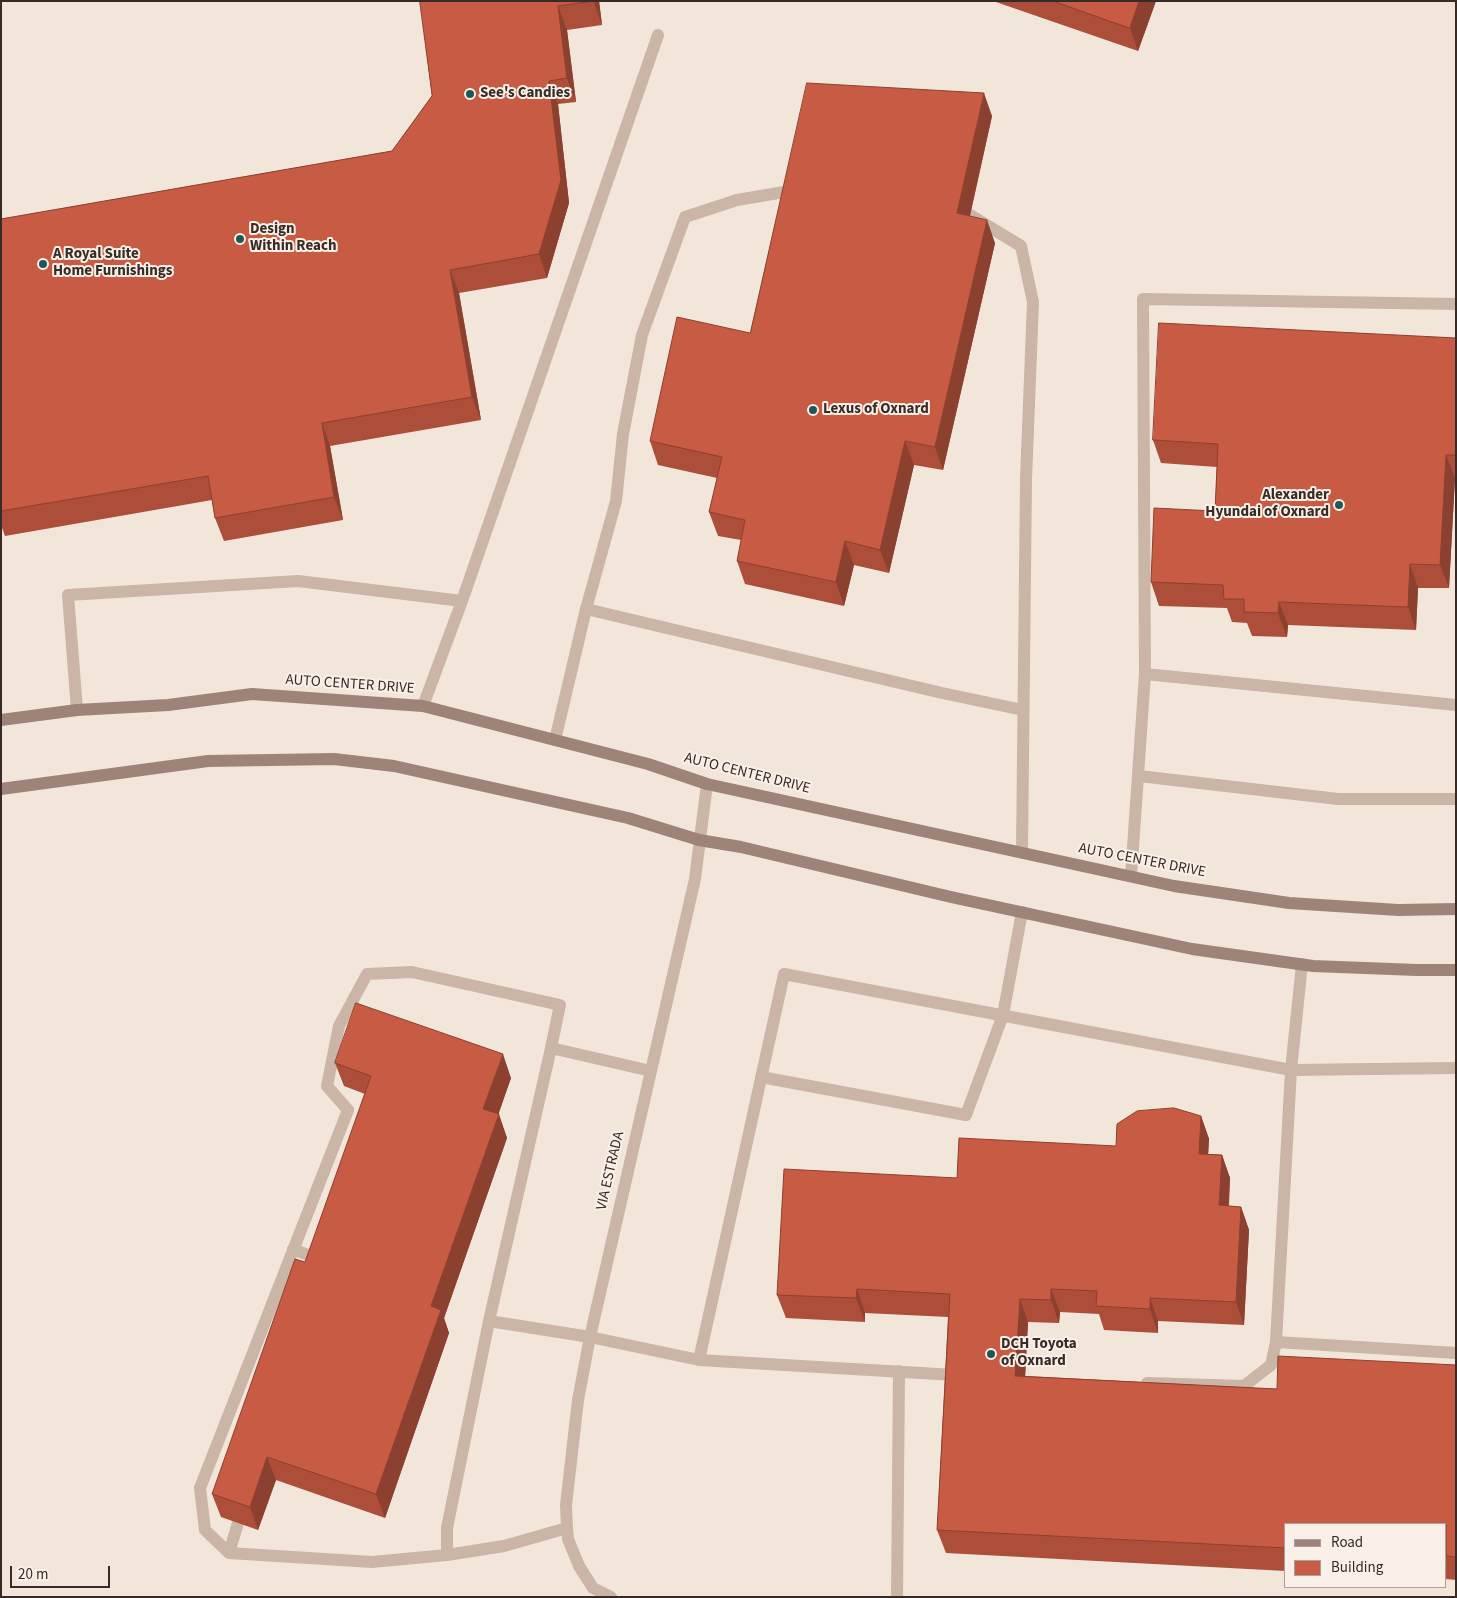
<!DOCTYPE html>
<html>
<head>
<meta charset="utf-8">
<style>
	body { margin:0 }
	#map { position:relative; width:1457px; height:1598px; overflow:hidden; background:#f2e6db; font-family:"Source Sans 3",sans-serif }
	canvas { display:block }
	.frame { position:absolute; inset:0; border:2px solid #362b27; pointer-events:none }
	.legend { position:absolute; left:1284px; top:1523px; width:162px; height:65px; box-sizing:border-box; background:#faf0e7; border:1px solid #aca19a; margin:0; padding:6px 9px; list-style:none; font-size:15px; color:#362b27 }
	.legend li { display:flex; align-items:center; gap:10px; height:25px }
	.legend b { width:25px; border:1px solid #aca19a }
	.scale { position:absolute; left:10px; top:1566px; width:100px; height:22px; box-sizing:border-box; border:2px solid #362b27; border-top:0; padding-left:6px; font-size:15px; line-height:18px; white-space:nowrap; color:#362b27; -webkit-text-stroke:4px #faf0e7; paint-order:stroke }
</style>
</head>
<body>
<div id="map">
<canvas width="1457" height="1598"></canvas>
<div class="frame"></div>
<ul class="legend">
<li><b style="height:6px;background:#9e8378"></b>Road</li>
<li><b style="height:14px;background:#c85b43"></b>Building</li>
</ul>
<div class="scale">20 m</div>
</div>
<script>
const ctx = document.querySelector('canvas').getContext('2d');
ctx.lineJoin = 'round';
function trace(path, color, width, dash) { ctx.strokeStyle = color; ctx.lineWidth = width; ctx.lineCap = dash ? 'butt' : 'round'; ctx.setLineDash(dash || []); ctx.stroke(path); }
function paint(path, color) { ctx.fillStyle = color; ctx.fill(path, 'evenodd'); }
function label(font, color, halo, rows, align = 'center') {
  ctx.font = font + ' "Source Sans 3",sans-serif'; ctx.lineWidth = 4; ctx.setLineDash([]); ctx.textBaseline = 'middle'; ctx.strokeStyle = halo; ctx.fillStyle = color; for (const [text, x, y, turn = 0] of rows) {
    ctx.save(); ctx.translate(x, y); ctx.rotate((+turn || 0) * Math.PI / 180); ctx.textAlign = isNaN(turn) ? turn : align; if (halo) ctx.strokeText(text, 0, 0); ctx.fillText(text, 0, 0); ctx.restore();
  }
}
const lane = new Path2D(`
	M970,215L1021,246L1033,302L1026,479L1022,852
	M586,609L942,693L1023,710
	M1145,674L1456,705
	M423,706L462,601L658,35
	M77,710L68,595L298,581L462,601
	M555,740L586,609L616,501L623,434L642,335L685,217L737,200L796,190
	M1139,776L1338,799H1456
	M1131,876L1145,674L1143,299L1456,304
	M1302,964L1291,1070L1276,1342L1456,1353
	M651,1071L551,1048L560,1005L412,972L367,974L339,1026L327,1086L348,1110L200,1488L205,1530L229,1553L372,1562L447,1555V1528L489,1321L590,1337L699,1360L784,974L1291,1070L1456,1068
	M761,1077L966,1115L1003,1015L1022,912
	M293,1249L323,1261
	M489,1321L551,1048
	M699,1360L955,1375
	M1147,1383L1244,1386L1271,1365L1276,1342
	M229,1553L238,1523
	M447,1555L504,1546L567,1528
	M897,1597L899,1371`);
const street = new Path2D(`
	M611,1597L593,1588L579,1566L568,1539L567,1528L566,1505L578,1400L590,1337L695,879L707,784`);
const secondary = new Path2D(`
	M1,720L77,710L168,705L252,694L423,706L648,764L707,784L1174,886L1289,903L1398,910L1456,909
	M1,789L208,761L334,759L394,766L628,818L699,840L741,847L951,897L1192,949L1313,966L1417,970H1456`);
const wall = new Path2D(`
	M420,1H599L602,25L567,30L576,102L558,104L569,203L547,278L459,293L481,420L330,446L343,520L224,541L215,518L212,500L5,536L1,525V219L392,151L432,96Z
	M993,1H1156L1138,51Z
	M992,116L970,216L995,243L943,470L914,465L889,573L854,565L844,606L745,584L737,561L741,540L718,536L709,512L717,478L658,465L650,441L750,333Z
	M1456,338V478H1455L1449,588H1418L1416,630L1288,625L1287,637L1252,636L1247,623L1232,622L1227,608L1159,606L1151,582L1215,511L1217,467L1161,463L1153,440Z
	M335,1063L511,1078L498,1114L507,1138L444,1318L449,1333L385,1518L276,1480L258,1530L221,1517L212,1494L305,1262L365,1094L344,1086Z
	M1201,1116L1209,1139L1208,1154L1222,1155L1230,1178L1229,1206L1241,1207L1249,1230L1244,1325L1158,1321V1333L1104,1330L1099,1314L1060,1312L1059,1323L1028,1322L1025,1376L1277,1389L1456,1365V1580L1446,1579V1524H1286V1571L946,1553L937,1530L948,1317L865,1313V1322L786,1318L777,1295L957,1178L1116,1146Z`);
const shadedWall = new Path2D(`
	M594,1H599L602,25L594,2Z
	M1139,1H1156L1138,51L1130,28Z
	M558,6L567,30L576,102L567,78Z
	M549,81L558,104L569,203L547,278L539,254Z
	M984,93L992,116L965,237L957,213Z
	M987,220L995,243L943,470L935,447Z
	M450,270L459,293L481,420L472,397Z
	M322,423L330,446L343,520L334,497Z
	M905,441L914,465L889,573L880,550Z
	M1446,455L1455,478L1449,588L1440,565Z
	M845,541L854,565L844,606L836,582Z
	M1410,564L1418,588L1416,630L1408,607Z
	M1279,602L1288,625L1287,637L1278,613Z
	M503,1054L511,1078L492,1133L483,1109Z
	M499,1114L507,1138L444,1318L449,1333L385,1518L376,1494L431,1306Z
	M1201,1116L1209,1139L1207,1177L1199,1154Z
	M1222,1155L1230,1178L1227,1229L1219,1205Z
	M1241,1207L1249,1230L1244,1325L1236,1302Z
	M857,1289L865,1313V1322L856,1298Z
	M1051,1289L1060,1312L1059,1323L1051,1300Z
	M1150,1298L1158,1321V1333L1150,1309Z
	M1020,1299L1028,1322L1024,1399L1015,1376Z
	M267,1457L276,1480L258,1530L250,1507Z`);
const building = new Path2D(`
	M420,1H594L558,6L567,78L549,81L561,180L539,254L450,270L472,397L322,423L334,497L215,518L208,476L1,511V219L392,151L432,96Z
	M1053,1H1139L1130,28Z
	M807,83L984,93L957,213L987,220L935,447L905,441L880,550L845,541L836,582L737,561L745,520L709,512L722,457L650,441L677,317L750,333Z
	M1159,323L1456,338V455H1446L1440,565L1410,564L1408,607L1279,602L1278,613L1244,612V599H1224L1223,585L1151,582L1154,508L1215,511L1218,444L1153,440Z
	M356,1003L503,1054L483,1109L499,1114L431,1306L441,1310L376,1494L267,1457L250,1507L212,1494L295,1259L305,1262L371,1076L335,1063Z
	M1174,1108L1201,1116L1199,1154L1222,1155L1219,1205L1241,1207L1236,1302L1150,1298V1309L1096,1306L1097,1291L1051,1289V1300L1020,1299L1015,1376L1277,1389L1278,1356L1456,1365V1557L1446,1556V1524H1286V1548L937,1530L950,1294L857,1289L856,1298L777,1295L784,1169L957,1178L959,1138L1116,1146L1117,1124L1137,1111Z`);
const markers = [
	[470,94,5,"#1c5859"],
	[240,239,5,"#1c5859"],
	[43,264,5,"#1c5859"],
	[813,410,5,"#1c5859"],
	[1339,505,5,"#1c5859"],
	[991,1354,5,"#1c5859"]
];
const poiNames = [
	["See's Candies",480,94],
	["Design",250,230],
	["Within Reach",250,247],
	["A Royal Suite",53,255],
	["Home Furnishings",53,272],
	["Lexus of Oxnard",823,410],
	["Alexander",1329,496,"right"],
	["Hyundai of Oxnard",1329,513,"right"],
	["DCH Toyota",1001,1345],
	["of Oxnard",1001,1362]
];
const streetNames = [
	["AUTO CENTER DRIVE",350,685,4],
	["AUTO CENTER DRIVE",747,774,14],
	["AUTO CENTER DRIVE",1142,861,11],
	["VIA ESTRADA",611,1171,-77]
];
trace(lane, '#cab5a7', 12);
trace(street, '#cab5a7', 12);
trace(secondary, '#9e8378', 12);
paint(wall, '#ac4e3a');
paint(shadedWall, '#8c402f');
paint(building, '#c85b43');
trace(building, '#8c402f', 1);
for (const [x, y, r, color] of markers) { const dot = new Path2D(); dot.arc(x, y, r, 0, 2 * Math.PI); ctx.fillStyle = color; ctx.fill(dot); trace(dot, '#faf0e7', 2); }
label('bold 15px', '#362b27', '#faf0e7', poiNames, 'left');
label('15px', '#362b27', '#faf0e7', streetNames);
</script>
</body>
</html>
